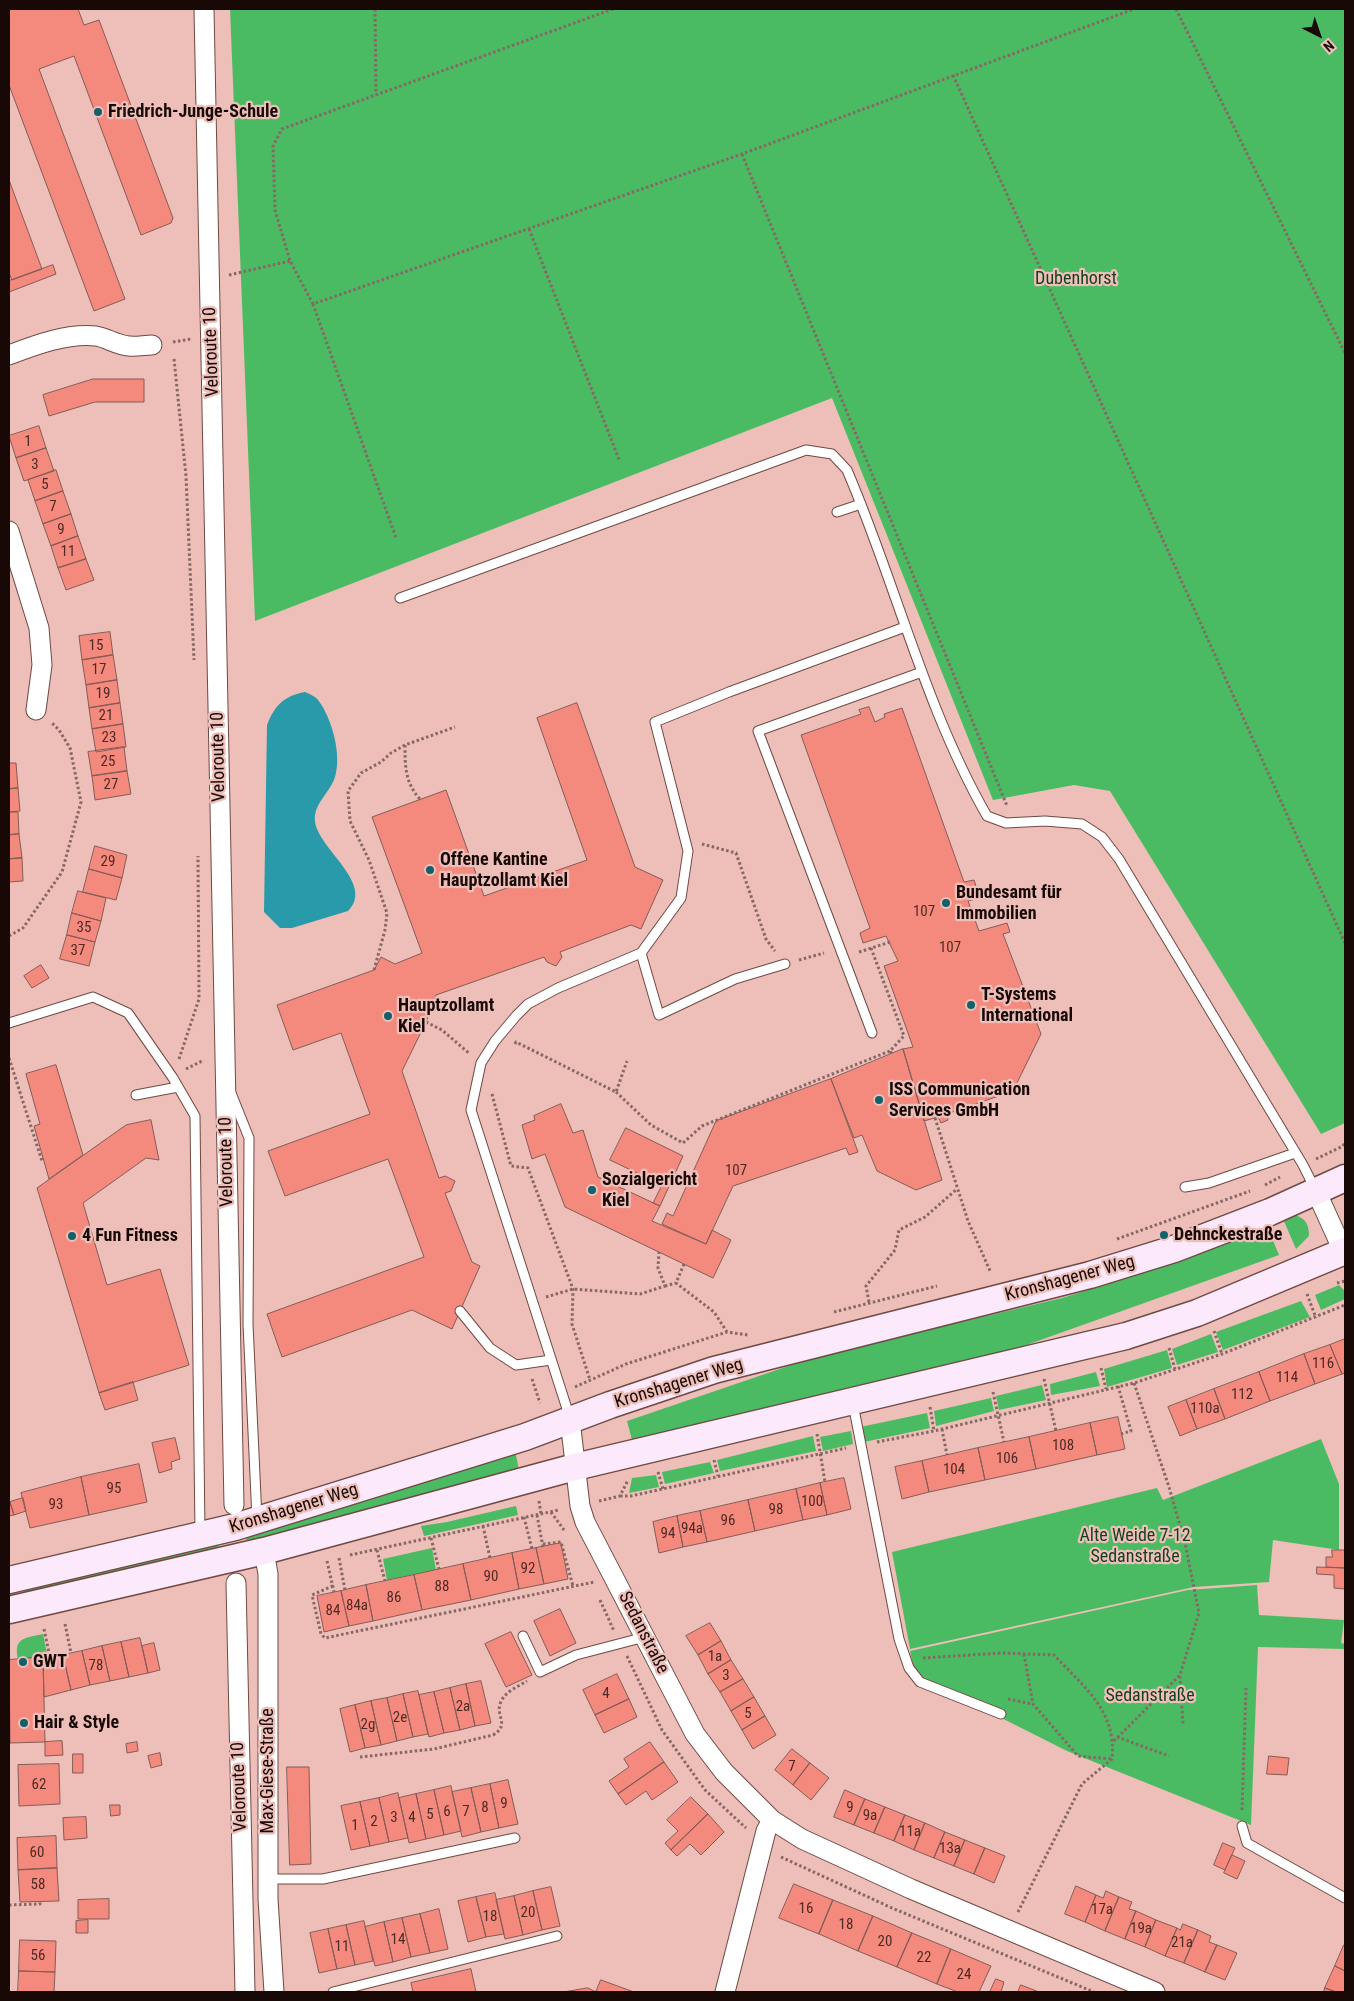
<!DOCTYPE html>
<html>
<head>
<meta charset="utf-8">
<style>
	body { margin:0 }
	#map { position:relative; width:1354px; height:2001px; overflow:hidden; background:#edbfb8; font-family:"Roboto Condensed",sans-serif }
	canvas { display:block }
	.frame { position:absolute; inset:0; border:10px solid #180907; pointer-events:none }
	.north { position:absolute; left:1294px; top:10px; width:50px; height:50px; -webkit-text-stroke:4px #edbfb8; paint-order:stroke; rotate:139deg; font-size:14px; font-weight:700; line-height:20px; text-align:center; color:#180907 }
	.north::after { content:''; display:block; margin:auto; width:18px; height:22px; background:#180907; clip-path:polygon(50% 0,100% 100%,50% 72%,0 100%) }
</style>
</head>
<body>
<div id="map">
<canvas width="1354" height="2001"></canvas>
<div class="frame"></div>
<div class="north">N</div>
</div>
<script>
const ctx = document.querySelector('canvas').getContext('2d');
ctx.lineJoin = 'round';
function paint(path, color) { ctx.fillStyle = color; ctx.fill(path, 'evenodd'); }
function trace(path, color, width, dash) { ctx.strokeStyle = color; ctx.lineWidth = width; ctx.lineCap = dash ? 'butt' : 'round'; ctx.setLineDash(dash || []); ctx.stroke(path); }
function label(font, color, halo, rows, align = 'center') {
  ctx.font = font + ' "Roboto Condensed",sans-serif'; ctx.lineWidth = 4.5; ctx.setLineDash([]); ctx.textBaseline = 'middle'; ctx.strokeStyle = halo; ctx.fillStyle = color; for (const [text, x, y, turn = 0] of rows) {
    ctx.save(); ctx.translate(x, y); ctx.rotate((+turn || 0) * Math.PI / 180); ctx.textAlign = isNaN(turn) ? turn : align; if (halo) ctx.strokeText(text, 0, 0); ctx.fillText(text, 0, 0); ctx.restore();
  }
}
const green = new Path2D(`
	M230,9H1345V1123L1321,1134L1110,791L1074,785L993,800L832,398L255,621Z
	M1294,1215C1306,1218 1309,1225 1309,1236L1296,1249L1283,1219Z
	M1267,1226L1279,1255L1018,1348L971,1362L632,1440L627,1421L815,1357L1062,1298L1121,1280Z
	M1339,1285L1345,1291V1299L1321,1310L1315,1295Z
	M1301,1301L1310,1317L1223,1350L1216,1332Z
	M1211,1334L1218,1352L1177,1365L1172,1349Z
	M1167,1350L1172,1368L1107,1387L1104,1369Z
	M1096,1372L1100,1386L1051,1395L1050,1384Z
	M1042,1385L1046,1400L999,1410L996,1396Z
	M991,1398L994,1411L936,1426L934,1411Z
	M927,1413L930,1428L864,1442L860,1427Z
	M851,1431L853,1444L823,1451L820,1437Z
	M813,1436L816,1451L720,1471L717,1460Z
	M1321,1439L1339,1484V1550L1273,1540L1269,1582L1194,1587L910,1649L892,1552L1157,1488L1163,1500Z
	M515,1450L519,1470L247,1547L246,1535L392,1493Z
	M710,1462L714,1473L665,1484L662,1472Z
	M656,1475L659,1487L629,1493L632,1478Z
	M516,1506L518,1515L424,1536L421,1526L447,1522Z
	M218,1543L219,1553L26,1596L24,1589Z
	M432,1548L436,1570L387,1580L383,1559Z
	M1257,1585L1259,1615L1344,1620L1341,1643L1345,1644V1649L1258,1647L1251,1825L1067,1751L924,1679L913,1665L910,1651L1188,1590Z
	M43,1634L48,1659H18C13,1637 26,1638 43,1634Z`);
const water = new Path2D(`
	M305,692C309,694 315,696 318,700C332,718 342,755 335,777C330,793 313,804 315,821C317,848 376,884 348,911L292,928H280L264,912L267,725C275,705 284,696 305,692Z`);
const building = new Path2D(`
	M9,9H78L84,25L99,20L173,218L171,223L141,235L74,56L39,69L125,299L94,311L9,85Z
	M9,180L42,269L12,280L9,273Z
	M53,265L56,274L9,292V281Z
	M93,379H144V402H95L49,416L43,395Z
	M39,426L46,448L16,458L9,436Z
	M46,448L54,471L24,481L16,458Z
	M56,470L63,491L35,501L28,480Z
	M63,491L71,514L43,524L35,501Z
	M71,514L78,536L51,546L43,524Z
	M78,536L86,559L58,568L51,546Z
	M86,559L94,580L66,590L58,568Z
	M110,632L113,655L82,660L79,636Z
	M113,655L117,680L86,685L82,660Z
	M117,680L120,703L89,708L86,685Z
	M120,703L123,724L92,729L89,708Z
	M577,703L635,867L663,880L641,929L631,925L560,952L562,957L556,966L547,962L544,957L436,995L426,1022L402,1071L439,1178L445,1176L455,1181L451,1191L445,1193L472,1262L480,1266L452,1329L412,1310L282,1357L267,1314L424,1257L388,1159L285,1196L268,1151L370,1114L341,1033L293,1050L277,1005L374,970L381,957L395,964L422,953L372,817L446,790L484,896L587,860L537,718Z
	M869,707L875,722L885,717L884,714L902,708L964,882L974,880L980,898L968,901L979,931L1007,923L1010,932L1003,934L1041,1034L1013,1091L947,1114L948,1120L941,1123L938,1117L924,1121L903,1049L913,1047L884,966L898,961L886,936L863,943L860,933L870,928L801,735L861,714L859,710Z
	M123,724L126,747L96,752L92,729Z
	M124,747L127,771L92,776L88,752Z
	M9,763H16L18,788L9,789Z
	M127,771L131,794L95,800L92,776Z
	M18,788L20,811L9,812V789Z
	M9,812H18L19,834L9,835Z
	M19,834L22,858L9,859V835Z
	M95,846L127,855L122,878L89,869Z
	M22,858L23,881L9,882V859Z
	M89,869L122,878L116,900L83,892Z
	M78,891L106,898L101,921L72,913Z
	M72,913L101,921L95,942L67,935Z
	M67,935L95,942L89,966L60,959Z
	M41,965L49,978L32,988L24,976Z
	M903,1049L942,1180L916,1190L877,1171L862,1135L854,1138L831,1079Z
	M56,1065L83,1155L49,1179L34,1126L40,1124L26,1074Z
	M831,1079L858,1152L849,1155L846,1148L733,1186L706,1244L662,1224L667,1213L673,1216L716,1121Z
	M561,1104L573,1133L583,1130L598,1177L660,1206L652,1221L706,1244L712,1230L731,1240L713,1278L565,1207L545,1154L532,1159L522,1125L535,1120L534,1116Z
	M151,1120L159,1160L146,1158L83,1203L107,1285L160,1269L189,1365L99,1393L37,1188L126,1125Z
	M626,1128L683,1156L660,1206L653,1203L662,1185L610,1160Z
	M1345,1339V1373L1342,1374L1330,1345Z
	M1330,1345L1342,1374L1315,1384L1304,1354Z
	M1304,1354L1315,1384L1270,1401L1259,1372Z
	M1259,1372L1270,1401L1225,1419L1214,1389Z
	M133,1382L138,1400L105,1410L99,1393Z
	M1214,1389L1225,1419L1197,1429L1186,1400Z
	M1186,1400L1197,1429L1180,1436L1168,1407Z
	M1118,1417L1125,1449L1097,1455L1090,1423Z
	M1090,1423L1097,1455L1036,1469L1029,1437Z
	M1029,1437L1036,1469L985,1480L978,1448Z
	M175,1438L180,1459L171,1462L172,1469L159,1473L152,1443Z
	M978,1448L985,1480L929,1492L922,1461Z
	M922,1461L929,1492L902,1499L895,1467Z
	M139,1464L147,1502L89,1515L81,1477Z
	M81,1477L89,1515L30,1528L21,1493Z
	M844,1478L851,1509L827,1515L820,1483Z
	M820,1483L827,1515L803,1520L796,1489Z
	M796,1489L803,1520L755,1531L748,1500Z
	M23,1498L26,1511L14,1515L10,1502Z
	M9,1499L14,1515L9,1516Z
	M748,1500L755,1531L707,1542L700,1511Z
	M700,1511L707,1542L683,1547L677,1516Z
	M677,1516L683,1547L659,1553L653,1522Z
	M561,1543L568,1579L544,1584L536,1548Z
	M536,1548L544,1584L519,1589L512,1553Z
	M1332,1550H1345V1568L1326,1567V1557H1332Z
	M512,1553L519,1589L471,1600L463,1564Z
	M463,1564L471,1600L422,1610L414,1575Z
	M1317,1567L1345,1568V1589L1334,1588V1575L1317,1574Z
	M414,1575L422,1610L373,1621L366,1585Z
	M366,1585L373,1621L349,1626L341,1591Z
	M341,1591L349,1626L324,1632L317,1596Z
	M560,1609L576,1643L550,1656L534,1621Z
	M710,1623L721,1641L698,1655L686,1636Z
	M511,1632L532,1675L506,1687L485,1644Z
	M140,1638L148,1673L129,1677L121,1642Z
	M721,1641L731,1660L708,1674L698,1655Z
	M121,1642L129,1677L110,1681L102,1646Z
	M154,1643L160,1670L148,1673L142,1646Z
	M102,1646L110,1681L90,1685L82,1651Z
	M82,1651L90,1685L71,1690L63,1655Z
	M63,1655L71,1690L44,1697L43,1660Z
	M43,1657L45,1742L10,1743L9,1660Z
	M731,1660L743,1679L720,1692L708,1674Z
	M617,1674L629,1699L595,1715L583,1690Z
	M743,1679L754,1697L731,1711L720,1692Z
	M481,1681L491,1723L475,1726L466,1684Z
	M466,1684L475,1726L460,1730L450,1688Z
	M450,1688L460,1730L444,1733L434,1692Z
	M418,1691L428,1734L413,1737L403,1694Z
	M434,1692L444,1733L429,1737L419,1695Z
	M403,1694L413,1737L397,1741L387,1698Z
	M754,1697L765,1716L742,1730L731,1711Z
	M387,1698L397,1741L381,1745L371,1701Z
	M629,1699L637,1717L604,1733L595,1715Z
	M371,1701L381,1745L365,1748L355,1705Z
	M355,1705L365,1748L350,1752L340,1709Z
	M765,1716L776,1735L753,1749L742,1730Z
	M62,1741L63,1755L45,1756V1742Z
	M137,1742L138,1751L127,1753L126,1744Z
	M650,1742L664,1762L618,1794L609,1781L629,1767L624,1759Z
	M792,1749L810,1763L793,1785L775,1770Z
	M160,1753L162,1765L151,1768L148,1756Z
	M73,1754H83V1773H73Z
	M1269,1756L1289,1758L1287,1775L1267,1774Z
	M664,1762L678,1782L652,1800L646,1791L626,1805L618,1794Z
	M810,1763L829,1778L811,1800L793,1785Z
	M59,1764L60,1804L19,1806L18,1765Z
	M287,1767H309L311,1864L290,1865Z
	M508,1780L518,1824L499,1828L490,1784Z
	M490,1784L499,1828L481,1832L471,1788Z
	M451,1786L461,1831L444,1835L434,1790Z
	M471,1788L481,1832L462,1837L452,1792Z
	M434,1790L444,1835L426,1839L416,1794Z
	M845,1790L865,1799L854,1825L834,1817Z
	M398,1793L408,1838L389,1842L379,1798Z
	M416,1794L426,1839L409,1843L399,1798Z
	M691,1797L708,1814L671,1850L665,1843L678,1831L667,1820Z
	M379,1798L389,1842L370,1846L360,1802Z
	M865,1799L885,1807L874,1833L854,1825Z
	M360,1802L370,1846L351,1850L341,1806Z
	M110,1805H120V1815L111,1816Z
	M885,1807L905,1815L894,1841L874,1833Z
	M708,1814L724,1832L701,1855L690,1844L677,1856L671,1850Z
	M905,1815L925,1823L914,1850L894,1841Z
	M86,1817L87,1838L64,1840L63,1818Z
	M925,1823L945,1832L934,1858L914,1850Z
	M945,1832L965,1840L954,1866L934,1858Z
	M56,1836L57,1868L18,1870L17,1838Z
	M965,1840L985,1848L974,1874L954,1866Z
	M1223,1843L1235,1848L1225,1870L1214,1865Z
	M985,1848L1005,1856L994,1883L974,1874Z
	M1232,1855L1245,1861L1237,1879L1224,1873Z
	M57,1868L59,1901L20,1902L18,1870Z
	M794,1884L833,1900L819,1934L779,1918Z
	M1076,1886L1096,1895L1085,1922L1065,1914Z
	M551,1887L560,1926L542,1930L533,1891Z
	M533,1891L542,1930L523,1935L514,1896Z
	M1106,1891L1119,1897L1105,1931L1085,1922L1096,1895L1103,1898Z
	M495,1893L504,1934L486,1937L476,1897Z
	M514,1896L523,1935L505,1939L496,1900Z
	M476,1897L486,1937L468,1942L458,1901Z
	M1119,1897L1132,1902L1129,1909L1136,1911L1125,1939L1105,1931Z
	M109,1899V1919H78V1900Z
	M833,1900L873,1916L858,1951L819,1934Z
	M439,1909L448,1949L430,1953L420,1914Z
	M1136,1911L1156,1920L1145,1947L1125,1939Z
	M420,1914L430,1953L411,1957L402,1918Z
	M873,1916L912,1933L897,1967L858,1951Z
	M402,1918L411,1957L393,1962L384,1922Z
	M88,1920V1933H76V1921Z
	M1156,1920L1177,1928L1165,1956L1145,1947Z
	M364,1921L373,1961L355,1965L346,1925Z
	M384,1922L393,1962L375,1966L365,1927Z
	M1183,1924L1198,1930L1184,1963L1165,1956L1177,1928L1180,1930Z
	M346,1925L355,1965L337,1969L328,1929Z
	M328,1929L337,1969L319,1973L310,1933Z
	M1198,1930L1211,1936L1209,1942L1217,1945L1205,1972L1184,1963Z
	M912,1933L951,1949L937,1984L897,1967Z
	M20,1940L56,1941L55,1972L19,1971Z
	M1217,1945L1237,1953L1225,1980L1205,1972Z
	M1344,1945H1345V1971L1335,1966Z
	M951,1949L991,1966L979,1992H958L937,1984Z
	M1335,1966L1345,1971V1992H1336L1325,1988Z
	M471,1969L476,1992H413L411,1983Z
	M19,1971L55,1972L54,1992H18Z
	M996,1979L1004,1982L1001,1992H990Z
	M601,1980L634,1992H596Z
	M1021,1985L1039,1992H1018Z
	M588,1988L596,1992H564Z
	M1325,1988L1336,1992H1324Z`);
const path = new Path2D(`
	M375,9L376,95
	M613,9L282,129L273,146L275,210L290,261L313,304L742,154L1134,9
	M1176,9L1345,353
	M953,75L1345,943
	M742,154L1007,806
	M529,229L620,462
	M229,275L290,261
	M313,304L396,538
	M173,342L191,339
	M174,359L186,476L194,660
	M405,745C405,766 405,783 420,799
	M702,844L736,853L766,939L775,951
	M9,936L23,928L62,872L81,802L70,748L59,730L52,723
	M871,948L904,1036L890,1051L892,1054
	M859,952L890,942
	M799,960L824,953
	M374,970L385,930L387,913L369,860L350,821L348,791L361,773L381,762L391,753L405,745L455,727
	M426,1022L442,1030L470,1054
	M515,1044L516,1042L616,1092L627,1061
	M9,1058L42,1161
	M179,1059L199,999L198,856
	M186,1069L204,1060
	M616,1092L651,1125L683,1143L702,1126L890,1051
	M492,1094L511,1166L528,1168L573,1289L572,1324L590,1380
	M935,1118L968,1221L991,1273
	M1316,1159L1343,1146L1345,1142
	M1265,1185L1280,1177
	M1117,1239L1250,1191
	M684,1264L676,1283L714,1312L727,1332
	M1337,1283L1345,1281
	M665,1286L676,1283
	M1307,1294L1316,1318
	M546,1297L573,1289L640,1294L665,1286L658,1268L659,1252
	M869,1302L866,1286L895,1250L899,1230L925,1217L957,1189
	M834,1312L937,1286
	M1214,1331L1222,1354
	M1169,1348L1175,1369
	M1101,1368L1106,1389
	M532,1379L540,1403
	M1044,1379L1056,1431
	M1118,1386L1131,1431L1121,1434
	M575,1387L626,1364L727,1332L748,1335
	M993,1392L1004,1442
	M930,1407L934,1431
	M942,1429L947,1455
	M817,1434L825,1482
	M877,1442L934,1431L1134,1383L1222,1354L1345,1305
	M714,1460L718,1476
	M658,1472L663,1489
	M620,1496H631L846,1448
	M539,1501L541,1514
	M599,1501L620,1496L628,1480
	M551,1512L564,1530
	M537,1515L543,1547
	M524,1517L532,1549
	M483,1526L490,1558
	M431,1538L439,1569
	M543,1544L561,1542L573,1586
	M377,1550L385,1581
	M350,1555L559,1510
	M339,1558L345,1590
	M327,1561L334,1592
	M333,1586L312,1595L321,1634L325,1638L594,1582
	M600,1600L614,1631
	M65,1624L71,1653
	M44,1629L50,1658
	M1024,1654L1033,1704L1078,1756L1111,1759
	M627,1656L662,1730L705,1790L746,1828
	M923,1658L1002,1653L1054,1655C1084,1687 1117,1711 1112,1759L1082,1784L1018,1912
	M1180,1676L1183,1724
	M1008,1699L1033,1704
	M1117,1737L1169,1756
	M1114,1741L1180,1675L1199,1613L1185,1543L1169,1487L1134,1383
	M360,1757L434,1749L493,1735C510,1725 496,1717 500,1704C504,1692 517,1687 527,1681
	M1242,1810L1246,1688
	M781,1857L892,1908L1094,1992
	M9,1905L40,1904V1902`);
const lane = new Path2D(`
	M837,512L861,504
	M400,598L806,450L832,454L847,470C896,584 925,708 987,816L1006,823L1045,821L1082,824L1102,837L1119,859L1303,1165L1315,1189
	M641,953L659,1015L735,979L785,964
	M9,1023L93,997L128,1013L173,1078L195,1116L200,1533
	M872,1033L758,731L922,672
	M231,1093L249,1138L248,1324L257,1519
	M136,1095L178,1087
	M1185,1187L1209,1183L1295,1153
	M460,1311L490,1348L516,1365L551,1360
	M853,1404L899,1639L909,1668L920,1682L1001,1714
	M570,1418L471,1110L481,1063L495,1041L516,1016L528,1004L558,988L641,953L681,898L688,851L655,722L729,692L905,627
	M523,1636L540,1672L576,1655L645,1637
	M1242,1826L1247,1843L1345,1898
	M268,1879H323L515,1838
	M333,1992L557,1936`);
const street = new Path2D(`
	M204,9L234,1505
	M9,355C35,345 67,333 96,336C107,338 117,345 129,346C136,347 145,345 152,345
	M9,531L39,628L42,665L36,710
	M1316,1191L1345,1255
	M570,1420L580,1506L585,1522L695,1734L724,1772L772,1820L802,1839L911,1889L1155,1992
	M264,1551L268,1574V1899L274,1992
	M236,1583L245,1992
	M725,1992L766,1831L772,1820`);
const secondary = new Path2D(`
	M9,1580L235,1527L525,1437L610,1405L714,1370L1090,1275L1174,1249L1270,1212L1345,1178
	M9,1610L264,1551L575,1467L1126,1336L1197,1313L1345,1251`);
const markers = [
	[98,112,5,"#12606a"],
	[430,870,5,"#12606a"],
	[946,903,5,"#12606a"],
	[971,1005,5,"#12606a"],
	[388,1016,5,"#12606a"],
	[879,1100,5,"#12606a"],
	[592,1190,5,"#12606a"],
	[1164,1235,5,"#12606a"],
	[72,1236,5,"#12606a"],
	[23,1662,5,"#12606a"],
	[24,1723,5,"#12606a"]
];
const numberNames = [
	["1",28,442],
	["3",35,465],
	["5",45,485],
	["7",53,507],
	["9",61,530],
	["11",68,552],
	["15",96,646],
	["17",99,670],
	["19",103,694],
	["21",106,716],
	["23",109,738],
	["25",108,762],
	["27",111,785],
	["29",108,862],
	["107",924,912],
	["35",84,928],
	["107",950,948],
	["37",78,951],
	["107",736,1171],
	["116",1323,1364],
	["114",1287,1378],
	["112",1242,1395],
	["110a",1205,1409],
	["108",1063,1446],
	["106",1007,1459],
	["104",954,1470],
	["95",114,1489],
	["100",812,1502],
	["93",56,1505],
	["98",776,1510],
	["96",728,1521],
	["94a",692,1529],
	["94",668,1534],
	["92",528,1569],
	["90",491,1577],
	["88",442,1587],
	["86",394,1598],
	["84a",357,1606],
	["84",333,1611],
	["1a",715,1657],
	["78",96,1666],
	["3",726,1676],
	["4",606,1694],
	["2a",463,1707],
	["5",748,1714],
	["2e",400,1718],
	["2g",368,1725],
	["7",792,1767],
	["62",39,1785],
	["9",504,1804],
	["8",485,1808],
	["9",850,1808],
	["6",447,1812],
	["7",466,1812],
	["5",430,1815],
	["9a",870,1816],
	["3",394,1818],
	["4",412,1818],
	["2",374,1822],
	["1",355,1826],
	["11a",910,1832],
	["13a",950,1849],
	["60",37,1853],
	["58",38,1885],
	["16",806,1909],
	["17a",1102,1910],
	["20",528,1913],
	["18",490,1917],
	["18",846,1925],
	["19a",1141,1929],
	["14",398,1940],
	["20",885,1942],
	["21a",1182,1943],
	["11",342,1947],
	["56",38,1956],
	["22",924,1958],
	["24",964,1975]
];
const poiNames = [
	["Friedrich-Junge-Schule",108,112],
	["Offene Kantine",440,860],
	["Hauptzollamt Kiel",440,881],
	["Bundesamt für",956,893],
	["Immobilien",956,914],
	["T-Systems",981,995],
	["International",981,1016],
	["Hauptzollamt",398,1006],
	["Kiel",398,1027],
	["ISS Communication",889,1090],
	["Services GmbH",889,1111],
	["Sozialgericht",602,1180],
	["Kiel",602,1201],
	["Dehnckestraße",1174,1235],
	["4 Fun Fitness",82,1236],
	["GWT",33,1662],
	["Hair & Style",34,1723]
];
const parkNames = [
	["Dubenhorst",1076,279],
	["Alte Weide 7-12",1135,1536],
	["Sedanstraße",1135,1557],
	["Sedanstraße",1150,1696]
];
const streetNames = [
	["Veloroute 10",212,352,-92],
	["Veloroute 10",219,757,-91],
	["Veloroute 10",227,1162,-91],
	["Kronshagener Weg",1070,1279,-15],
	["Kronshagener Weg",679,1384,-17],
	["Kronshagener Weg",294,1509,-17],
	["Sedanstraße",643,1633,63],
	["Max-Giese-Straße",268,1771,-90],
	["Veloroute 10",240,1787,-92]
];
paint(green, '#4abb63');
paint(water, '#299aa9');
paint(building, '#f48a7d');
trace(building, '#845b56', 1);
trace(lane, '#704943', 11);
trace(street, '#704943', 21);
trace(secondary, '#704943', 29);
trace(path, '#866763', 3, [2.5, 2.5]);
trace(lane, '#fff', 9);
trace(street, '#fff', 19);
trace(secondary, '#fce9fb', 26);
for (const [x, y, r, color] of markers) { const dot = new Path2D(); dot.arc(x, y, r, 0, 2 * Math.PI); ctx.fillStyle = color; ctx.fill(dot); trace(dot, '#edbfb8', 2); }
label('15px', '#4f2924', null, numberNames);
label('bold 18px', '#180907', '#edbfb8', poiNames, 'left');
label('18px', '#113f1c', '#edbfb8', parkNames);
label('18px', '#180907', '#edbfb8', streetNames);
</script>
</body>
</html>
